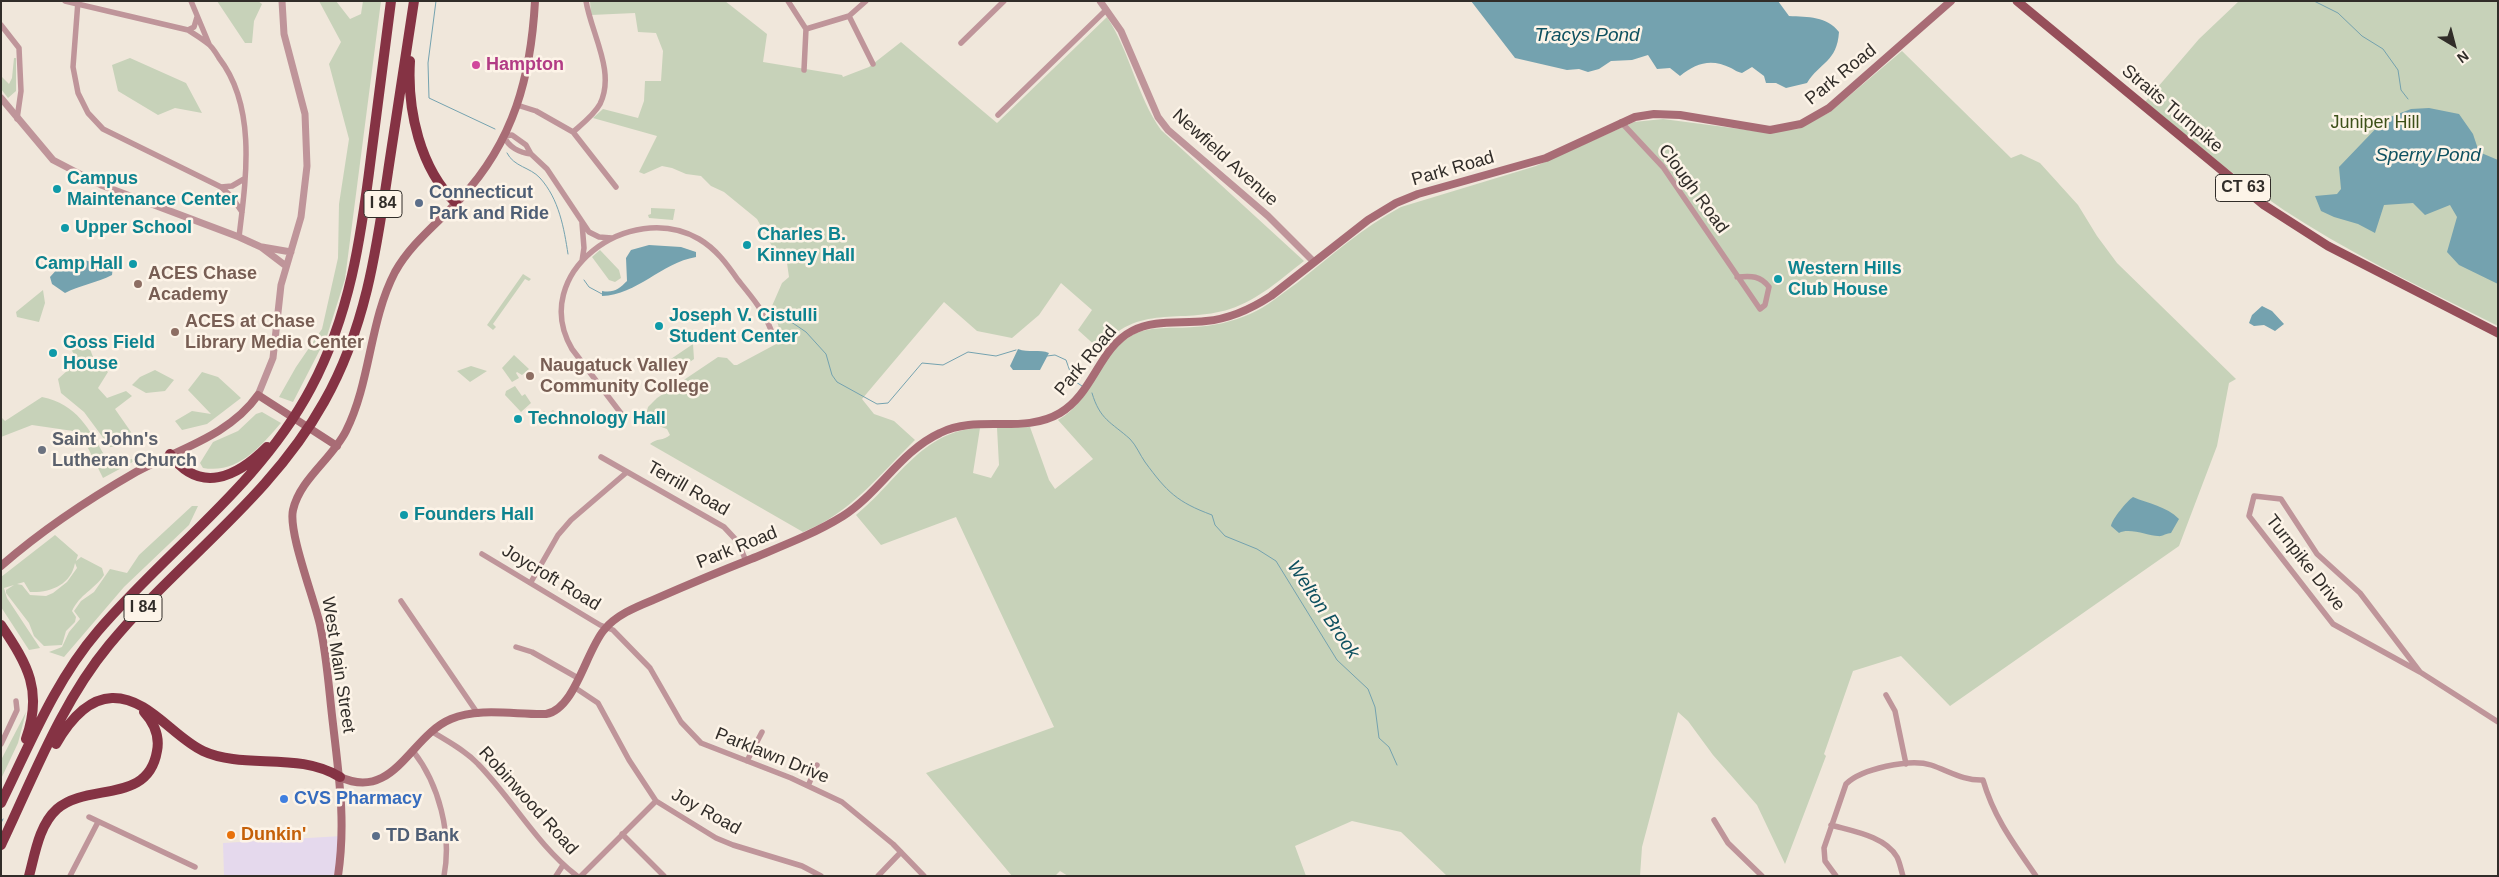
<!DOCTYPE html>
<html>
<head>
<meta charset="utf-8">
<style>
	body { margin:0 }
	#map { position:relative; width:2499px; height:877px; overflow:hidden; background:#f0e7db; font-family:Helvetica,sans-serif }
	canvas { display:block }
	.frame { position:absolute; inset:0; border:2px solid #312d29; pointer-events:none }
	.north { position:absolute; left:2429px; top:20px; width:50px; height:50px; -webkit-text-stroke:4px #fdf4e8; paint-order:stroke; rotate:143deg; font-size:14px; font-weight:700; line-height:20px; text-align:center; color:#312d29 }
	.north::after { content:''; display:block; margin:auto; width:18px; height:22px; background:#312d29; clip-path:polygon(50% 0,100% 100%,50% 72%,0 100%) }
</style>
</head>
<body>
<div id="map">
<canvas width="2499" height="877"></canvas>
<div class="frame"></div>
<div class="north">N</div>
</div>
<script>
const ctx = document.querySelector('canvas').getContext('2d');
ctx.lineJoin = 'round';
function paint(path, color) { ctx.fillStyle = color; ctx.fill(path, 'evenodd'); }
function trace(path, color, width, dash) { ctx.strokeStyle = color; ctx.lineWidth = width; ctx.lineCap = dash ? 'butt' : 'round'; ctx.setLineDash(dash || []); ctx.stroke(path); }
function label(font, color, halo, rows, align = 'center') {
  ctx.font = font + ' Helvetica,sans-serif'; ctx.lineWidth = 5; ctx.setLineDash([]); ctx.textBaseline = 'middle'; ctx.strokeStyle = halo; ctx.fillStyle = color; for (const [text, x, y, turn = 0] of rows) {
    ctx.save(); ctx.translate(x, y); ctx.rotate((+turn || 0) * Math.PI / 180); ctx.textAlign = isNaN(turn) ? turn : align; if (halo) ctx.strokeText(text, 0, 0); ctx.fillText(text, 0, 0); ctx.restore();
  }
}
const commercial = new Path2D(`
	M342,836L338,875L224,876L223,843Z`);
const green = new Path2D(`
	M217,1H258L262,4L254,21L252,43H245Z
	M319,1H336L350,19L361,14L363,1H381L345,279L327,336L293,402L279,397L296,367L322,329L338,258L339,204L349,139L329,64L341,42Z
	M590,1H725L767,34L763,62L842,75L843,77L869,67L901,42L997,123L1107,17C1130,52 1137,96 1161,130L1304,261C1281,279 1258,300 1230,309C1179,325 1139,302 1099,349L1078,330L1092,310L1061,283L1039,315L1012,338L977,331L944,302L862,399L874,414L894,421L915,440C880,474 850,514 803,532L650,444C656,438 664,441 670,435L667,429L653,424L646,415L648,407L657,398L718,357L727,358L734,365H737L778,343L780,331L772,306L782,283L789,277L787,263L778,257L757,219L724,192L711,186L701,176L686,174L672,168L662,166L644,174L639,172L657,136L593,118L603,109L638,118L644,101L645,81H661L663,51L656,33L638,32L635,13L591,15Z
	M2239,1H2498V326C2433,293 2367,262 2306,224C2248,189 2197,144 2145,102L2199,39Z
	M1902,51L2011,158L2021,154L2040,163L2078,205L2097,236L2117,263L2236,379L2229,383L2217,446L2179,546L1950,706L1901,656L1853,671L1824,754L1826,756L1785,864L1757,805L1713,755L1688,721L1678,712L1642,847L1640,876H1447L1401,832L1352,821L1295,846L1306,876H1068L1060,871L1055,876H1012L926,773L1054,727L956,517L881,545L856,515C897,482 922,430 980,428L973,473L991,478L999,465L997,428L1030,427L1049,480L1055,489L1093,459L1058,420C1094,400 1095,358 1131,336C1148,325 1175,329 1194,327C1213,326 1232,322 1250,314C1267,307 1281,294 1297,283C1330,257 1363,227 1401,207L1536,166L1634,122L1663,119L1763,132L1798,129L1830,112Z
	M14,58H16V91L8,98L1,89V76L9,84L12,78Z
	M130,58L186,83L202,113L175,108L158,115L118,91L112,65Z
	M651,208L675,209L673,220L649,218L648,215L651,214Z
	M600,250L619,270L621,278L615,282L609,280L592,257Z
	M523,274L531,279L529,281L525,279L493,324L496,327L493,330L487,325Z
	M43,290L45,303L39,322L17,317L16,312Z
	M65,339L87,341L93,357L108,372L98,388L107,398L126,391L132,396L115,409L131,432C126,441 121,447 110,447L84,412L61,393L58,379L78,361Z
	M693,344L694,359L676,372H672L665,363Z
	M514,355L529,369L522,375L517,372L516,373L519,378L512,382L502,368Z
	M471,366L487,371L470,382L457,371Z
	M155,370L174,380L165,391L146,393L132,385L140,377Z
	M202,372L218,377L241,398L207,424L182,430L175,421L192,411L211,414L188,390Z
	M515,386L522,396L525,394L531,403L521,412L505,395L506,391Z
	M42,397C77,404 89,429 106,458L125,460L140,458L103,478L80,432L32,425L1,437V417L5,421Z
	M553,410L558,415L544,426L536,415L544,411L548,414Z
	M262,412L281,423C260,447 238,474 203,468L200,463L213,442L238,431L256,414Z
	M192,506H198L189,525L124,587L64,657L49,652L62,647L69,632L80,619L74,611L81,601L94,592L110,569L127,573L139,555Z
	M55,535L78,555L76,561L81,557L102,568L104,575C94,590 80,594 72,611L76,617L75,622L66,631L62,645L44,646L34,636L29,623L6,593V590L14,585L4,588L7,598L40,648L29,650L1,607V577ZM75,563L77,568L67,582L53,593L46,596L30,595L22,585L17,584L24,582L30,592C50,593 71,585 75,563Z
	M26,712L18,743L1,779V760Z`);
const water = new Path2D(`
	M1471,1H1778L1789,16C1808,17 1827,16 1839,32C1837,62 1820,62 1807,83L1786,88L1776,83H1766L1764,76L1752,67L1742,73C1737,72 1735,70 1731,68C1711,58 1696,63 1680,76L1670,68L1657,69L1648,55L1632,60L1611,61L1599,69L1588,72L1579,69L1567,70L1515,58Z
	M2429,108L2459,114L2473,134L2479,152L2498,160V284L2459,265L2447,252L2457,217L2450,205L2425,215L2413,203L2384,205L2375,233L2358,224L2334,217L2321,211L2315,196L2337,194L2341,189L2339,167L2385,119L2411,109Z
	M649,245L681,247L696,252V257C661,263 637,295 602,296V291C614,293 619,289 627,281L626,258L631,250Z
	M83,260L113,266L112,275C97,283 80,285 65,293L52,284L50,277L60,266Z
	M2262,306L2272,311L2284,324L2275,331L2264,325L2254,326L2249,323L2252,315Z
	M1018,349C1028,353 1040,349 1049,353L1040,370H1013L1010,366Z
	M2133,497C2149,504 2166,506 2179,519L2171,533C2167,533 2161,537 2158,536C2149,536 2129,527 2119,533L2111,526C2112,519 2127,501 2133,497Z`);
const stream = new Path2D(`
	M436,1L428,63L429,98L495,129
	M2314,1L2338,13L2362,36L2383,49L2398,70L2401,90L2408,99
	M507,153C514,167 530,167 540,178C559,199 564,228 568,254
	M584,280L589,287L602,294
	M769,312L775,311L806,332L826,354L832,375L837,382L877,404L888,403L922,363L943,365L968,352L996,356L1016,350
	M1047,356L1055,355L1066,360L1073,380L1082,386
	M1092,393C1100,420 1111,422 1130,439C1136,445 1140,455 1145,462C1167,492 1177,502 1212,515L1215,525L1225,536L1257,549L1276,561L1337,660L1368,689L1375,707L1379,738L1389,747L1397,765
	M1,823L3,819`);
const minor = new Path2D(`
	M65,1L188,30L194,27L197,17
	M78,1L73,67L78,93L88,113L103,129L221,187L232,186L244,179
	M191,1L209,44
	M788,1L806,29L804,70
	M849,16L873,64
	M1,25L19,48L21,91L17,119
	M806,29L849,16L866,1
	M188,30C194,34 201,38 207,43C212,46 216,53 219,58C257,107 246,179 239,237
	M961,43L1004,1
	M517,105L536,111L573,132L616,187
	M998,115L1106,10
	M1621,122L1663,167L1760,309L1765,305L1769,287C1760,275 1751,276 1737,277
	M573,132C582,124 594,115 600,104C616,72 591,33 586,1
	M531,154C520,153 508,147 504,136L512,135L526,145L531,154L547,169L589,232L599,237L612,238
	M221,187L231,196L242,212
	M582,261L584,248L582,223
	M623,416L572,349C528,274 629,199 699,239C716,249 727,264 738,280C751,296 764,311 771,330
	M601,457L724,527L738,542L746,561
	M2254,496L2281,499L2317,554L2360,593L2420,672L2333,624L2249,516Z
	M482,554L600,625L613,630L650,668L681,722L701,743L791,778L842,802L893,844L924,876
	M531,582L558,535L571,520L627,472
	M401,601L478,714
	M516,647L532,652L578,678
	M2420,672L2498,722
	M574,687L598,703L629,760L656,801L716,838L733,845L802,866L821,876
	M1886,695L1895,711L1906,764
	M431,731C447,741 465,750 478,764C513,800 537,845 577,876
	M1,744L17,710L16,701
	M413,751C439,784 452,834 444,876
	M747,761L762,732
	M808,786L817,765
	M89,817L195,867
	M1714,820L1728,843L1762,876
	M1831,825C1852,831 1885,836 1897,857C1900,863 1901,870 1903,876
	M622,834L664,876
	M70,876L98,822
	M556,876L563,865
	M581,876L656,801
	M878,876L901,852
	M1836,876L1825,861L1824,848L1846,784C1861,769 1910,758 1931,765C1949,771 1964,781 1983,780C1994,818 2014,844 2036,876`);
const tertiary = new Path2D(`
	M1100,1L1121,31L1158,117L1168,130L1268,216L1314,262
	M1,98L53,160L101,185L239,237L261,247L286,266
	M262,247L291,252
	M258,395L273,358L281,285L301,217L307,166L305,114L284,34L282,1`);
const secondary = new Path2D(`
	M1,566C42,530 89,499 136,472C178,449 229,436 258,395L337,446
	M340,777C394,802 410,736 451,719C479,707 517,715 546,714C575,709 586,651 604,630C616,615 636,607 653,600C685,586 718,572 751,559C782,546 814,534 843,516C879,493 901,451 940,433C978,414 1023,435 1060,413C1093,394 1099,348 1132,331C1154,319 1181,324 1206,321C1229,319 1251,309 1271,296L1368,220L1396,203L1418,194L1546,158L1635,117L1654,114L1680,115L1770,130L1801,124L1829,108L1951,1
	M338,876C346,822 339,777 333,724C329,691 327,657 320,625C314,598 288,532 293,510C300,479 332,459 346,431C371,381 369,322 395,272C411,243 439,222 461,198C514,141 531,76 535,1`);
const primary = new Path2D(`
	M2017,1L2264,205L2328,246L2498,333`);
const motorway = new Path2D(`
	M410,61C407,110 420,169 456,203
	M170,454C200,495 237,477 267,447
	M1,625C28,665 43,691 26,739
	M56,744C68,723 86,699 112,698C148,697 173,737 203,751C244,770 298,751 340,777
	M1,803C30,744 55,681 98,631C169,548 259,486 311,388C350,315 361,238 371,157C378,105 384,53 391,1
	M1,845C33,778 61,703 109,645C178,561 270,499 324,402C366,328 377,247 389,165C397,110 406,56 414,1
	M29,876C35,854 39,825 57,809C88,782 148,805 157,751C160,736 154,723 144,712`);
const markers = [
	[476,65,5,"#d1479c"],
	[57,189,5,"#0f9aa8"],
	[419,203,5,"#5c6f8a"],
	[65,228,5,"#0f9aa8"],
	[747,245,5,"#0f9aa8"],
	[133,264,5,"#0f9aa8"],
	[1778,279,5,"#0f9aa8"],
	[138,284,5,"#8d6e63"],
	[659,326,5,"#0f9aa8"],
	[175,332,5,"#8d6e63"],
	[53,353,5,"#0f9aa8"],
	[530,376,5,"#8d6e63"],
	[518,419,5,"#0f9aa8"],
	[42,450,5,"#6b7280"],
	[404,515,5,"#0f9aa8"],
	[284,799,5,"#3f7fe0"],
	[231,835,5,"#e8710a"],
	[376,836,5,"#5c6f8a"]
];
const shields = [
	[2243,188,55],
	[383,204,38],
	[143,608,38]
];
const shieldNames = [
	["CT 63",2243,188],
	["I 84",383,204],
	["I 84",143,608]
];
const hotelNames = [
	["Hampton",486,65]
];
const streetNames = [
	["Park Road",1841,75,-39],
	["Straits Turnpike",2172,109,40],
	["Newfield Avenue",1225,158,42],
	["Park Road",1453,169,-16],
	["Clough Road",1693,189,54],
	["Park Road",1086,361,-50],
	["Terrill Road",688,489,30],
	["Park Road",737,548,-22],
	["Turnpike Drive",2305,563,52],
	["Joycroft Road",551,578,31],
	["West Main Street",338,665,81],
	["Parklawn Drive",772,756,22],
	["Robinwood Road",528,801,48],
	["Joy Road",706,812,29]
];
const parkNames = [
	["Juniper Hill",2375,123]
];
const cultureNames = [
	["Campus",67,179],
	["Maintenance Center",67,200],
	["Upper School",75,228],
	["Charles B.",757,235],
	["Kinney Hall",757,256],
	["Camp Hall",123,264,"right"],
	["Western Hills",1788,269],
	["Club House",1788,290],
	["Joseph V. Cistulli",669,316],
	["Student Center",669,337],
	["Goss Field",63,343],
	["House",63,364],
	["Technology Hall",528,419],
	["Founders Hall",414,515]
];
const serviceNames = [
	["Connecticut",429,193],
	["Park and Ride",429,214],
	["TD Bank",386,836]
];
const educationNames = [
	["ACES Chase",148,274],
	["Academy",148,295],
	["ACES at Chase",185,322],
	["Library Media Center",185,343],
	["Naugatuck Valley",540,366],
	["Community College",540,387]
];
const worshipNames = [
	["Saint John's",52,440],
	["Lutheran Church",52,461]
];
const shopNames = [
	["CVS Pharmacy",294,799]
];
const foodNames = [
	["Dunkin'",241,835]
];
const waterNames = [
	["Tracys Pond",1587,36],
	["Sperry Pond",2428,156],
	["Welton Brook",1323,610,56]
];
paint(commercial, '#e5d9ed');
paint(green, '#c7d2b9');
paint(water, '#74a2af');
trace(stream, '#74a2af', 1);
trace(minor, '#bf959a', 5.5);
trace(tertiary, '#bf959a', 7);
trace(secondary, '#a86c75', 8);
trace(primary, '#964f5a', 9);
trace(motorway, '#853344', 10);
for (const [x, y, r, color] of markers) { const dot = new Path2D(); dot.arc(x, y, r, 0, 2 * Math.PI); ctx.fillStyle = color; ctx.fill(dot); trace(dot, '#fdf4e8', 2); }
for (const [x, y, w] of shields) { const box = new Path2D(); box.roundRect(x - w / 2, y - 13.5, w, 27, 4); ctx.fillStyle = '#fdf4e8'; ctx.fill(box); trace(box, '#312d29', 1); }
label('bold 16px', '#312d29', null, shieldNames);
label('bold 18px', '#b23c85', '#fdf4e8', hotelNames, 'left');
label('18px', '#312d29', '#fdf4e8', streetNames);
label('18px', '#3d5019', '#fdf4e8', parkNames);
label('bold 18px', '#0d838f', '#fdf4e8', cultureNames, 'left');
label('bold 18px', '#4e5e75', '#fdf4e8', serviceNames, 'left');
label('bold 18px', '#785e54', '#fdf4e8', educationNames, 'left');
label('bold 18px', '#5b616d', '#fdf4e8', worshipNames, 'left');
label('bold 18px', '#366cbe', '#fdf4e8', shopNames, 'left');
label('bold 18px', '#c56008', '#fdf4e8', foodNames, 'left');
label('italic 19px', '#0f5160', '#fdf4e8', waterNames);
</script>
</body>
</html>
